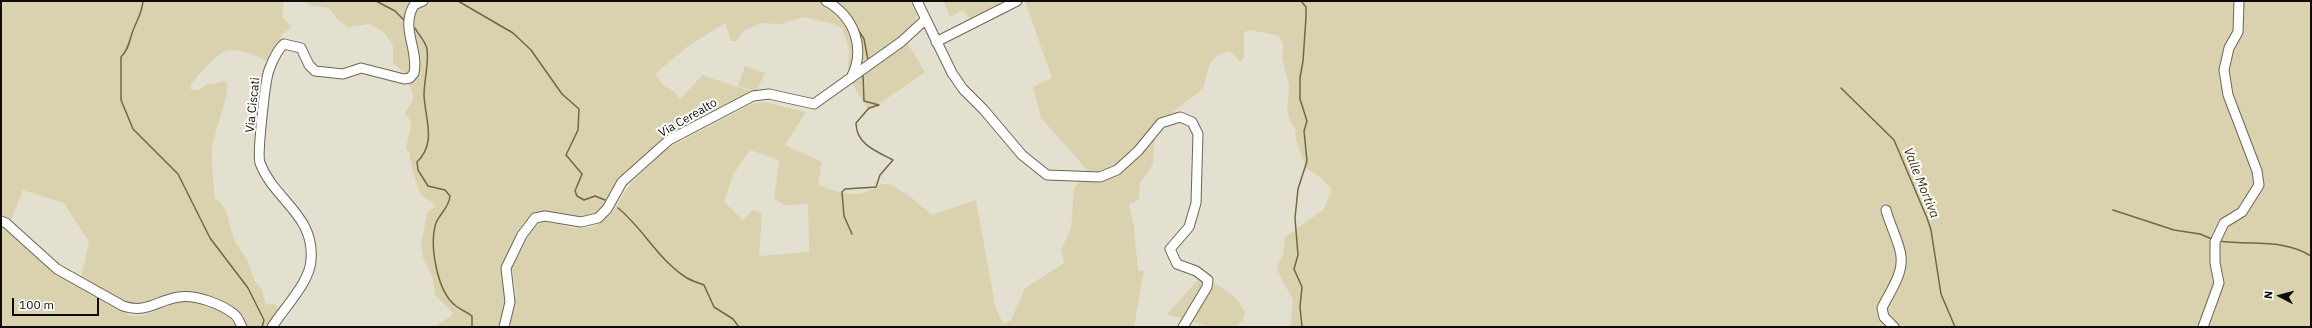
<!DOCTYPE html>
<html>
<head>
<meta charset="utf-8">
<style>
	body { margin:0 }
	#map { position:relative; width:2312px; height:328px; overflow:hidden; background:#e4e0cf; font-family:"IBM Plex Sans",sans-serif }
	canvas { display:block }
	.frame { position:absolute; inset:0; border:2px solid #0e0c07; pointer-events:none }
	.north { position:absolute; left:2260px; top:276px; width:40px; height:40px; -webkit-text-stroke:3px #fff; paint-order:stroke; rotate:276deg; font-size:11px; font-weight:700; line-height:16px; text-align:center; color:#0e0c07 }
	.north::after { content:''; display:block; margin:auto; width:14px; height:18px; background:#0e0c07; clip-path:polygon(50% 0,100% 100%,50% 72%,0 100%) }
	.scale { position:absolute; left:12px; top:298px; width:87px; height:18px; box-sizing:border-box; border:2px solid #0e0c07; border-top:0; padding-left:5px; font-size:12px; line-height:14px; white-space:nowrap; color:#0e0c07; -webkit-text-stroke:3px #fff; paint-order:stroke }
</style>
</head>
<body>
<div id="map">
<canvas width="2312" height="328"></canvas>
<div class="frame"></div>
<div class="north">N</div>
<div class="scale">100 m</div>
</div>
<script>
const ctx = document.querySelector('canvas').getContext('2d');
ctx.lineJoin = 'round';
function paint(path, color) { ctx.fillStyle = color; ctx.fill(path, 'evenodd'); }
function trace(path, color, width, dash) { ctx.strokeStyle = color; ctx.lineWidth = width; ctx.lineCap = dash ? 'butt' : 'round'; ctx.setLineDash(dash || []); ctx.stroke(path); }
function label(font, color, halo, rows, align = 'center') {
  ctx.font = font + ' "IBM Plex Sans",sans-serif'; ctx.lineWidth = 4; ctx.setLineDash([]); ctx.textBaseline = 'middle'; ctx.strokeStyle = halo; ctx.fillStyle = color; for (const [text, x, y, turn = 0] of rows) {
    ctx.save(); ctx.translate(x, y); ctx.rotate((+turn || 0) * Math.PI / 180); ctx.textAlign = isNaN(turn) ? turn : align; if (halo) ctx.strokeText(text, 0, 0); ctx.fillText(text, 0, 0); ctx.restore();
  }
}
const green = new Path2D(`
	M1,1H284L282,16L291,27L282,34L279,48L270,64C261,57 238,47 226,51C215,55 198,75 191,85V90H198L207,84C215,86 219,80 227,82C228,106 213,129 212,153C212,169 213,183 215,199C231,208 228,228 236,243C240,250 246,256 249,264C252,273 253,283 262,289L266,305L274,304L277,306L278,316L270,327H246L241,316L188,293L139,307L77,285L131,316H142L184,300L226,312L236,327H1V226L47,265L76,284L81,277L89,242L64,203L23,190L11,220L1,215Z
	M306,1H910L917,15L914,25L848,77L849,48L842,28L834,24L803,17L781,24L761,23L743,31L737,41H731L725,23L687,47L655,74L663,85L676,93L680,100L702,75L755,93L660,141L611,194L603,207L592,216L575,218L545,212L531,217L524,222L517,232L502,267L505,294L503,316L498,327H435L454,314L435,295L433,279L423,258L421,247L427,213L435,206C432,201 427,200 423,196C417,190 409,161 410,153L406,149C408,135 416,125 405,113C407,108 412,104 413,99C415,91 406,83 406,74L393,63V46L384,32L369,24L348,27L339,21L329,8L308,5L310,10Z
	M947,1H1011L973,23L963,10L950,17L944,2Z
	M1025,1H2311V327H1290L1293,300L1279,274L1277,266L1283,256L1285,237L1323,210L1331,193L1330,187L1321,178L1306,168L1296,140L1295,128L1290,121L1287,111L1289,86L1282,56L1283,44L1279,36L1251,30L1244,32V56L1241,62L1230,52C1208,52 1208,73 1203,89L1175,110L1159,129L1154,143L1153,164L1140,183L1139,199L1129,205L1134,227L1138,270L1144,271L1134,327H510L516,294L512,268L532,229L541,223L546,222L574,228H590L597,225L611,214L631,183L666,149L752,104L765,102L806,112L785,145L822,162L818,185C834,191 852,198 869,191C875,189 879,183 886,184C899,186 922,206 932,215L976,200L995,305L1003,324L1011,320L1025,288L1064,263L1061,249L1071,229L1074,188L1088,171L1041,118L1033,87L1052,78ZM750,150L779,160L774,199L785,205L808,204L809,252L759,256L762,213L753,210L743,220L724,202L733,175Z
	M906,41L925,72L869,111L851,82Z
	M745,66L765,73L756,92L738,86Z
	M1199,279C1219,283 1238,294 1245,314L1243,320L1236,327H1210L1167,314Z`);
const stream = new Path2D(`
	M143,1C142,13 138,18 134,28C129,39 130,48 121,57V100L133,129L178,174L210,238L248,288L264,320L262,327
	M376,1L395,11L406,22
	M458,1L513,33L531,50L562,94L579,109L578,130L566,155L582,174L575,191L577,196L584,200L595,196L605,200
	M1301,1L1306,7V17L1303,61L1300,78V99L1307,121L1304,131L1307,161L1298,189L1295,218L1298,255L1294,269L1302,287L1300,307L1302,327
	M855,25L864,39L868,60
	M415,28C418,34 426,42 427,49C429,65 424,80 424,95C425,119 437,143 417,162L418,170L428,186L445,190L450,196C449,208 440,213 436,223C429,245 437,292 456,306C461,310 467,312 472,316V327
	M1841,88L1894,140L1927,218L1931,230L1941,294L1955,327
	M618,208C643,228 659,261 687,278C692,281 699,283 704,285L714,307L733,319L739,327
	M2113,210L2174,230L2200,234L2212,239
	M852,234L844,216L842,192L845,189L876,187L880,175L893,160C876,151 856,144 856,123L869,108L879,105L864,101L863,74
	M2219,241C2251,246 2282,238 2311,256`);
const minor = new Path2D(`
	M826,1C855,17 866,49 851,78
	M917,1L952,73L963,89L984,110L1022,155L1047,175L1100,177L1117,170L1138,151L1161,123L1180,117L1192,122L1198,134L1196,203L1189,227L1170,249L1177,264L1196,271L1208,280L1207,287L1183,327
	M936,42L1017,1
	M1886,210C1889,223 1901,246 1901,257C1903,275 1889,293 1882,308L1884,317L1894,327
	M1,221L6,223L57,269L123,306C147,314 157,300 179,297C195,294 221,304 234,314C238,317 240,323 242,327
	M272,327C284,308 310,282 311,260C315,215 274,200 260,163C257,155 265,81 269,70C272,62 278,49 284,44L301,48L309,65L315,71L343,74L361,68L404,79L410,78L414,73C419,49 400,28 414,5L423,1
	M504,327L510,302L506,268L522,235L535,218L545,216L581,222L598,218L607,209L622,182L669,140L753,96L769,94L814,104L901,42L925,20
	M2203,327L2219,283L2215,263V242L2224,223L2242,212L2259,185L2257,171L2228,95L2224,70L2229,48L2238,32L2239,1`);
const streetNames = [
	["Via Ciscati",253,105,-84],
	["Via Cerealto",688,118,-30]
];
const waterNames = [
	["Valle Mortiva",1921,183,68]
];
paint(green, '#dad2ae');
trace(stream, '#716840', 1.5);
trace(minor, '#696657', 11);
trace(minor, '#fff', 9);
label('12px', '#0e0c07', '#fff', streetNames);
label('italic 13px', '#3e3406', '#fff', waterNames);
</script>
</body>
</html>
